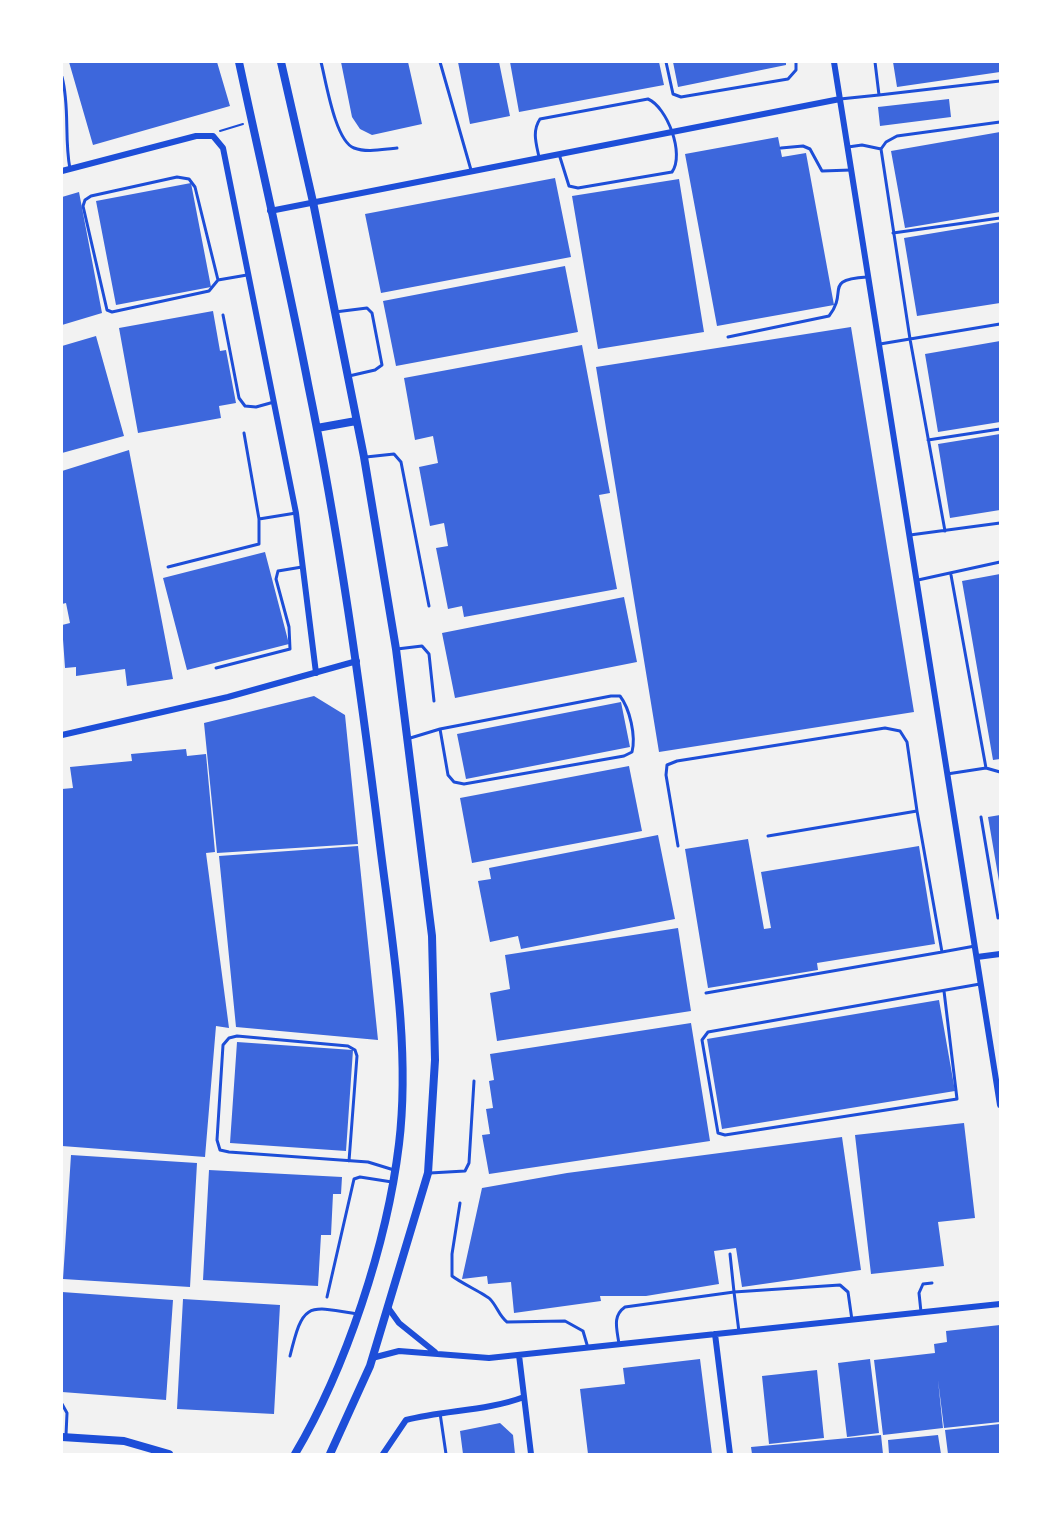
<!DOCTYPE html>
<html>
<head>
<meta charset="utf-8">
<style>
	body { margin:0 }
	#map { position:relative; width:1062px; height:1516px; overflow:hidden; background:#f2f2f2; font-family:"Alegreya Sans",sans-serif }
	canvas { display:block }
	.frame { position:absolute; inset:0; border:63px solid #fff; pointer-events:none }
</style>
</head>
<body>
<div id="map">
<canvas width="1062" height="1516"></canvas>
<div class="frame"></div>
</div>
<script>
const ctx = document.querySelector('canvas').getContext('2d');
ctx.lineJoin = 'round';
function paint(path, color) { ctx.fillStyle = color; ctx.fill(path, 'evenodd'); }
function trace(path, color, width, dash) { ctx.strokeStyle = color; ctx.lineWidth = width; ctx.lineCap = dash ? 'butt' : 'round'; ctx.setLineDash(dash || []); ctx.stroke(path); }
const building = new Path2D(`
	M69,62H217L230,106L93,145Z
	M341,62H408L422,124L372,135L360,129L352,117Z
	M458,62H499L510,116L470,124Z
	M510,62H659L664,85L519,112Z
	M673,62H786V65L678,87Z
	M893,62H1000V72L897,87Z
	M949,99L951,117L880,126L878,107Z
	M1000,132V212L905,228L891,151Z
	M778,137L782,157L806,153L834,305L717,326L685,154Z
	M555,178L571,257L381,293L365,214Z
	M679,179L704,332L598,349L572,196Z
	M191,183L211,287L116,305L96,201Z
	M79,192L102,313L62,325V197Z
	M1000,222V303L917,316L904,238Z
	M565,266L578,332L396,366L383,301Z
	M213,311L220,351L226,350L236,403L219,406L221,418L138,433L119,328Z
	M851,327L914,712L659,752L596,367Z
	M96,336L124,436L62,453V346Z
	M1000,341V422L938,432L925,354Z
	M582,345L610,493L599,495L617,589L464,617L462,606L448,609L436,548L448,546L444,523L430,526L419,467L438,463L433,436L415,440L404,378Z
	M1000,434V510L950,518L938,444Z
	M129,450L173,679L127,686L125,669L76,676V667L65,668L62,625L70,623L66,603L62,604V471Z
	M265,552L289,644L187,670L163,578Z
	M1000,574V759L993,760L962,581Z
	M624,597L637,662L455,698L442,633Z
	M314,696L345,715L358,844L217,853L204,723Z
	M621,702L630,747L466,779L457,734Z
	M186,749L187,756L206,754L215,852L206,853L229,1028L216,1026L205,1157L62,1146V789L73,788L70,767L132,761L131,754Z
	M629,766L642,831L472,863L460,798Z
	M1000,815V881H999L988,817Z
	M658,835L675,919L521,949L518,936L490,942L478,881L491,879L489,868Z
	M748,839L764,929L771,928L761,872L919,846L935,944L817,963L818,970L708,988L685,849Z
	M358,846L378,1040L236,1027L219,856Z
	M678,928L691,1011L497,1041L490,993L510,989L505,955Z
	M939,1000L955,1091L722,1129L707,1039Z
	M691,1023L710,1141L489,1174L482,1135L490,1134L486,1109L493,1108L489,1081L494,1080L490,1054Z
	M237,1042L353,1050L346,1151L230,1143Z
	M964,1123L975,1218L938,1222L944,1266L871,1274L855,1135Z
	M842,1137L861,1270L742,1287L736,1248L714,1251L719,1284L646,1296H600L601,1301L514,1313L511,1282L488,1284L487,1276L462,1279L482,1188L567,1173Z
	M71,1155L197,1163L190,1287L63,1279Z
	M209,1170L342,1177L341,1194H333L331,1235H321L318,1286L203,1280Z
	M62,1292L173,1300L166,1400L62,1392Z
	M183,1299L280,1305L274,1414L177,1409Z
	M1000,1325V1422L944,1428L938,1380L943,1428L883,1435L874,1360L935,1353L934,1344L947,1342L946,1331Z
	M700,1359L712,1454H588L580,1389L625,1384L623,1368Z
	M870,1359L879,1433L847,1437L838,1363Z
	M817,1370L824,1438L769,1444L762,1376Z
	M500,1423L513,1435L515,1454H463L460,1431Z
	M1000,1424V1454H948L945,1430Z
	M881,1435L883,1454H752L751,1447Z
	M938,1435L941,1454H889L888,1440Z`);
const path = new Path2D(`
	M220,131L243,124`);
const service = new Path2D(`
	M321,62C326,81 335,141 354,148C367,153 384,149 397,148
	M440,62L471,170
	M666,62L673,94L681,97L788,79L796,70V62
	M62,77C70,107 64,138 70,169
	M879,95L1000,81
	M840,99L879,95L875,62
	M848,147L862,145L881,149
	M781,148L803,146L810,149L822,171L851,170
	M539,157C536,143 532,131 540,119L648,99C667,107 685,154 672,172L578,188L569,186L559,154
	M893,233L1000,218
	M218,280L195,187L189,179L177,177L91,196L85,200L83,206L107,310L112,312L209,291L218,280L247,275
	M335,312L367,308L372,313L382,365L375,370L349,376
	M223,315L239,398L245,406L256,407L274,402
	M728,337L829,316C849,291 822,280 867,277
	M880,344L1000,324
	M244,433L259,519L296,513
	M928,440L1000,429
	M366,457L394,454L401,462L429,606
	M945,531L910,339L881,149L886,142L897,136L1000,122
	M910,535L1000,523
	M168,567L259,544V519
	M951,575L986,768
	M918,580L1000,562
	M397,649L422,646L429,654L434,701
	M216,668L290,649L289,627L276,579L278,571L302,567
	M407,739L440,729L611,696H620C630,709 636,736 632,752L624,756L464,784L454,782L448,775L440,729
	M947,774L986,768L1000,772
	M981,817L998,918L1000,917
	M768,836L917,811L942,952L975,946
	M678,846L666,775L667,765L677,761L885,728L900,731L907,742L917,811
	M944,991L957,1099L725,1135L718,1133L702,1040L708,1032L980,984
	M706,993L942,952
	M349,1161L357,1056L355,1050L348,1046L237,1036L229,1038L223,1045L217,1140L220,1150L229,1152L368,1162L394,1170
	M430,1173L465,1171L469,1163L474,1081
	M460,1203L452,1254V1276C461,1283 485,1294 490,1299C497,1306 499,1316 507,1322L565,1321L583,1331L588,1348
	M730,1254L734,1292L840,1285L848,1292L852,1320
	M327,1297L354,1179L360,1177L392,1182
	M921,1312L919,1293L923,1284L932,1283
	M619,1344C617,1329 612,1316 625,1307L734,1292L739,1332
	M290,1356C303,1303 306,1305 357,1314
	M62,1404L67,1413L66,1435
	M440,1413L446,1454`);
const minor = new Path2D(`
	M834,62L1000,1105
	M62,171L196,136H213L223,148L296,513L316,673
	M270,211L840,99
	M62,735L228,697L357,661
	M977,957L1000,954
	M389,1309L399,1323L435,1352
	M715,1334L730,1454
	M519,1355L531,1454
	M372,1358L399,1351L489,1358L1000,1304
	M383,1454L406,1420C445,1410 487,1411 524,1397`);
const tertiary = new Path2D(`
	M239,62C262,169 287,276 308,384C339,534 360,685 379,837C391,936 411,1044 399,1144C387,1244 346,1368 295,1454
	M281,62L313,202L364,457L396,649L432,936L435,1060L428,1173L370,1366L330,1454
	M317,428L356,421
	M62,1437L124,1441L169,1454`);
paint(building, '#3d67dc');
trace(path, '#1d4ed8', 2);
trace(service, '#1d4ed8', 3);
trace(minor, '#1d4ed8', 6);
trace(tertiary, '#1d4ed8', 8);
</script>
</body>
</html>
